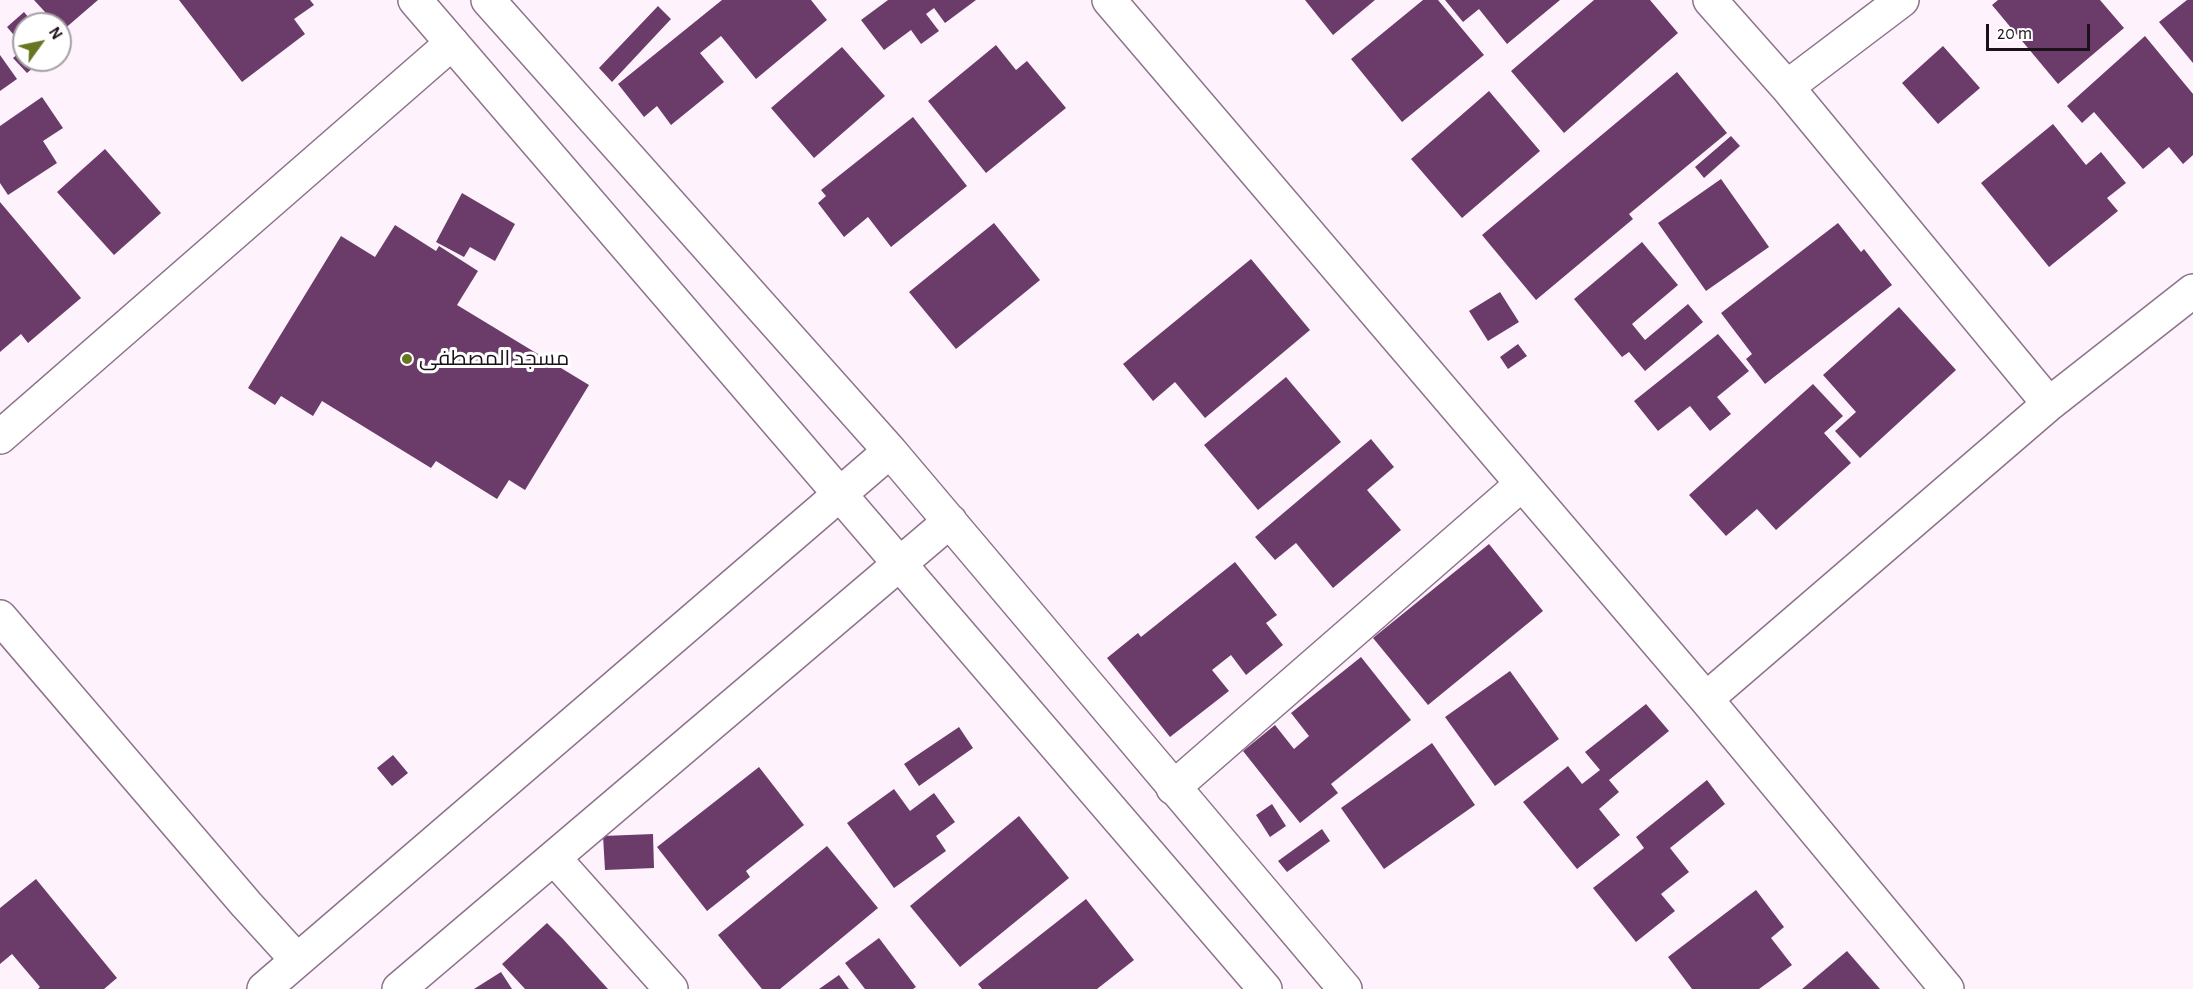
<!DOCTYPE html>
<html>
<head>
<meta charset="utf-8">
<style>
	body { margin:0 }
	#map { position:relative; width:2193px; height:989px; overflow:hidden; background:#fef2fd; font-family:"Alegreya Sans",sans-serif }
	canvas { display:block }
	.north { position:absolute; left:12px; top:12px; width:60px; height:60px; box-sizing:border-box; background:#fff; border:2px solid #a4a0a3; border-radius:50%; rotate:57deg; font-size:16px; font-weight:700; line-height:24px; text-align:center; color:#1b111a }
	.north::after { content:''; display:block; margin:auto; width:21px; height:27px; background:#687622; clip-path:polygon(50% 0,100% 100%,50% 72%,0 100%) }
	.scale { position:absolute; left:1986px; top:24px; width:104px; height:27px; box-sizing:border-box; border:3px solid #1b111a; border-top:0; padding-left:8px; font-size:18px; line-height:21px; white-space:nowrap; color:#1b111a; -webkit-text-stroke:4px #fff; paint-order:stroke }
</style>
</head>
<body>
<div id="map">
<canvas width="2193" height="989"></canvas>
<div class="north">N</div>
<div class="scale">20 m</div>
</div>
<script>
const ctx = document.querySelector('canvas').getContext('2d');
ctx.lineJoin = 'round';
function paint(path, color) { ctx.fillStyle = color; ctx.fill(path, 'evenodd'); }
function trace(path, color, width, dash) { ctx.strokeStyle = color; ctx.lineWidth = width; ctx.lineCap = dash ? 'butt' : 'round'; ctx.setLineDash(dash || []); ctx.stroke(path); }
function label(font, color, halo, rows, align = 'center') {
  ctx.font = font + ' "Alegreya Sans",Cairo,sans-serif'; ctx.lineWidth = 6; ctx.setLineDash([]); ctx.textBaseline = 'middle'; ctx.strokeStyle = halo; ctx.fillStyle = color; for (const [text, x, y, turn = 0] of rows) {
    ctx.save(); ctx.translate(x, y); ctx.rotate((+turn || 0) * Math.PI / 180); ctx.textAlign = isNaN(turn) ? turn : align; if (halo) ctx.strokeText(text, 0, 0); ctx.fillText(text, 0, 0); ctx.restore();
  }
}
const building = new Path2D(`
	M34,0H98L62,31L60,24H56Z
	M179,0H310L314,5L294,19L305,34L242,82Z
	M722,0H811L827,20L756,79L721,36L700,53L724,82L671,125L657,106L644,117L618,84Z
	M888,0H976L945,23L934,8L926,14L939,31L921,44L911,30L884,50L861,20Z
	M1305,0H1375L1333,35Z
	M1423,0H1438L1484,55L1402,122L1351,59Z
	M1445,0H1560L1507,44L1479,9L1463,22Z
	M1594,0H1650L1678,33L1564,133L1511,71Z
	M1998,0H2100L2124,28L2058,84L1992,5Z
	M2187,0H2193V63L2159,22Z
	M658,6L671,19L612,82L599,68Z
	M24,12L34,24H24V47L7,27Z
	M2145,36L2193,94V155L2183,164L2169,147L2143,169L2094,112L2082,123L2067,106Z
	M996,45L1016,70L1027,61L1066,108L986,173L928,101Z
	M1943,46L1980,88L1938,124L1902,83Z
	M842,47L885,96L814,158L771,108Z
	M24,49V60H42L27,73L13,58Z
	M0,55L17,79L0,91Z
	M1677,72L1727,133L1629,214L1633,219L1536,300L1482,235Z
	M1489,91L1540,151L1462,218L1411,159Z
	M42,97L63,128L43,141L57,163L8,195L0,183V126Z
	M913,117L967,186L891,247L868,217L844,237L818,203L826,196L821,190Z
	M2053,124L2086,165L2101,152L2126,183L2107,198L2118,211L2049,267L1981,183Z
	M1731,136L1740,146L1704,178L1695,167Z
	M105,149L161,213L114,255L57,192Z
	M1721,179L1769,247L1706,291L1658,223Z
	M462,193L515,224L495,261L470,247L464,257L436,242Z
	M0,202L81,298L28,343L21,334L0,352Z
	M994,223L1040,280L956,349L909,292Z
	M1838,223L1861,252L1864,249L1892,285L1765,384L1746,359L1752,354L1721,313Z
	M395,225L436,251L439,246L478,271L457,305L589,385L525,490L509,480L497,499L436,461L431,468L322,401L313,416L281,396L275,405L248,388L341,236L375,257Z
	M1642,242L1678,285L1632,324L1645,340L1688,304L1703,322L1645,371L1629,352L1622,357L1574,299Z
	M1251,259L1310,330L1205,418L1175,382L1153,401L1123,364Z
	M1500,292L1519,322L1488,341L1469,311Z
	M1899,307L1956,370L1860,458L1835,431L1856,412L1823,375Z
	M1718,334L1749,371L1717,397L1731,414L1710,431L1690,406L1658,431L1634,401Z
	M1518,344L1527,356L1508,369L1500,357Z
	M1286,377L1341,442L1258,510L1204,445Z
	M1813,384L1843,416L1824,433L1851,463L1776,530L1757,509L1726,536L1689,495Z
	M1371,439L1394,467L1367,490L1401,530L1333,588L1296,543L1275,560L1255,537Z
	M1489,544L1543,611L1428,705L1373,638Z
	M1235,562L1277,615L1266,623L1283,645L1246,675L1231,655L1212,670L1229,691L1170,737L1107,658L1138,633L1141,637Z
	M1361,657L1411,720L1331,784L1338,793L1300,823L1243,751L1275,725L1294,749L1309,736L1291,713Z
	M1510,671L1559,739L1495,786L1445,717Z
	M1646,704L1669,731L1609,780L1619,792L1599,809L1620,835L1577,869L1523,802L1568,766L1582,784L1600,770L1585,752Z
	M959,727L973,748L919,786L904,764Z
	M1432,743L1475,805L1384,869L1341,808Z
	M393,755L408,773L392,786L377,768Z
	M759,767L804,825L746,871L750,877L707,911L657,847Z
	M1707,780L1725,804L1670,848L1689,872L1661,894L1675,911L1636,942L1593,888L1644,848L1636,837Z
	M894,789L910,811L934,793L955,822L936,836L946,851L894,888L847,823Z
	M1272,804L1286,826L1270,837L1256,815Z
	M1019,816L1069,878L960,967L910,906Z
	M1322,829L1330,841L1287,872L1278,861Z
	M653,834L654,868L605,870L603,836Z
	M827,846L878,908L780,989H762L718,935Z
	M36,879L117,978L104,989H38L40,987L12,954L0,964V908Z
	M1756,890L1784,927L1771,938L1792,965L1759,989H1692L1668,957Z
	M1086,899L1134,960L1097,989H982L978,984Z
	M547,923L563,939L608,989H525L502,964Z
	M879,938L916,987L913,989H865L845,963Z
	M1847,951L1880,989H1802Z
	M501,972L512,989H474Z
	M839,975L849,989H819Z`);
const minor = new Path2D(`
	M1109,0L1706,699L1947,989
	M1710,0L1787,87L2049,404
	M1787,87L1902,0
	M0,437L452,43
	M0,617L246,904L297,960
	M1706,699L2049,404L2193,291
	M1173,788L1522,484
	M554,858L671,989`);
const tertiary = new Path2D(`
	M415,0L1265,989
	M488,0L890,451L1345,989
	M264,989L890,451
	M399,989L950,521`);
const markers = [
	[407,359,6,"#687622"]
];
const poiNames = [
	["مسجد المصطفى",419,359]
];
paint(building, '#6b3c69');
trace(minor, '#8d728b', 36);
trace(tertiary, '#8d728b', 36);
trace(minor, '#fff', 33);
trace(tertiary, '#fff', 33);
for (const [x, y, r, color] of markers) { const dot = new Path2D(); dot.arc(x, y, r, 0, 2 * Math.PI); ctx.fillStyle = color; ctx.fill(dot); trace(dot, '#fff', 2); }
label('21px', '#1b111a', '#fff', poiNames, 'left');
</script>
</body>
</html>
